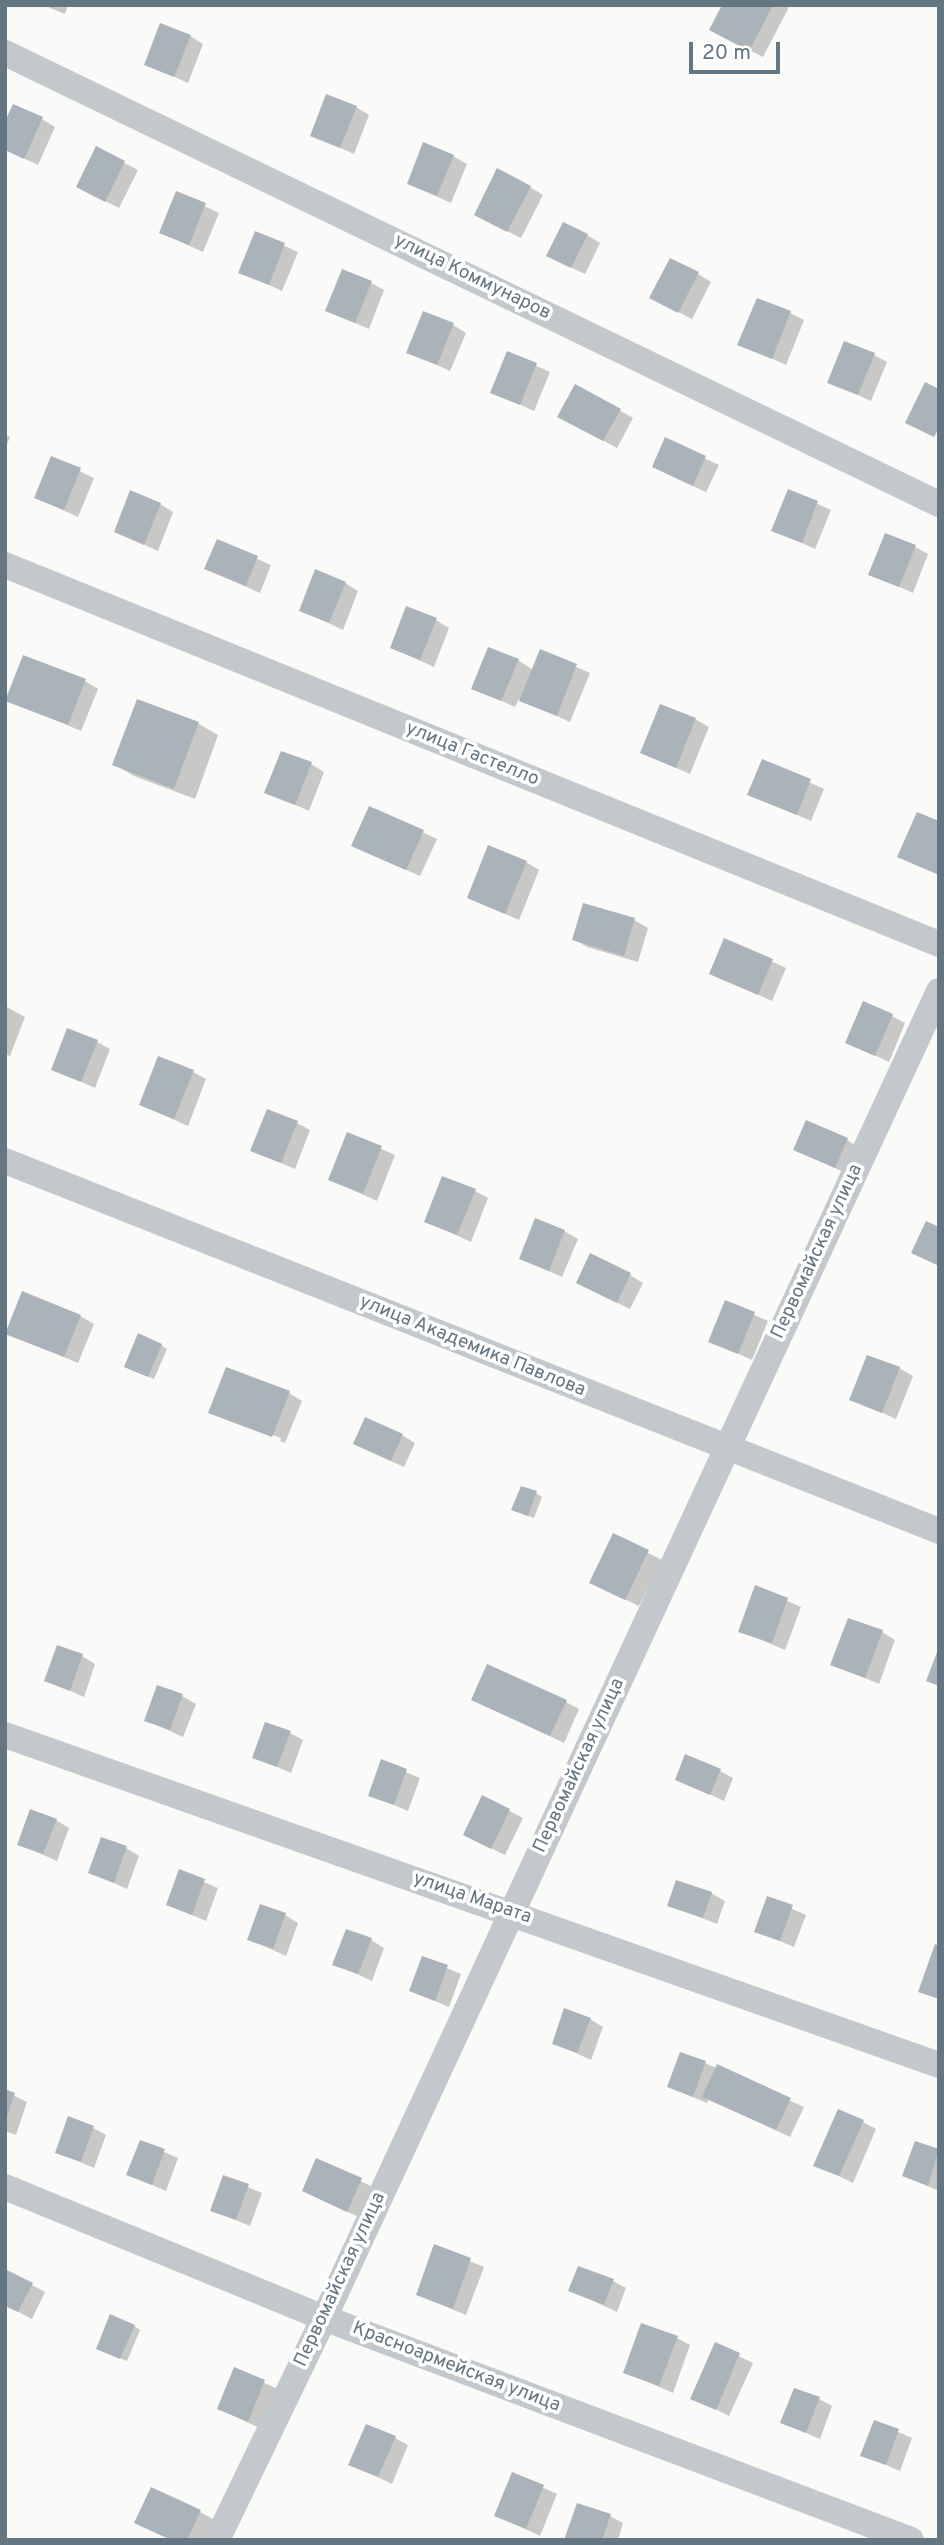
<!DOCTYPE html>
<html>
<head>
<meta charset="utf-8">
<style>
	body { margin:0 }
	#map { position:relative; width:944px; height:2545px; overflow:hidden; background:#fafaf8; font-family:Overpass,sans-serif }
	canvas { display:block }
	.frame { position:absolute; inset:0; border:7px solid #657683; pointer-events:none }
	.scale { position:absolute; left:689px; top:42px; width:91px; height:32px; box-sizing:border-box; border:4px solid #657683; border-top:0; padding-left:9px; font-size:21px; line-height:24px; white-space:nowrap; color:#657683; -webkit-text-stroke:5px #fff; paint-order:stroke }
</style>
</head>
<body>
<div id="map">
<canvas width="944" height="2545"></canvas>
<div class="frame"></div>
<div class="scale">20 m</div>
</div>
<script>
const ctx = document.querySelector('canvas').getContext('2d');
ctx.lineJoin = 'round';
function paint(path, color) { ctx.fillStyle = color; ctx.fill(path, 'evenodd'); }
function trace(path, color, width, dash) { ctx.strokeStyle = color; ctx.lineWidth = width; ctx.lineCap = dash ? 'butt' : 'round'; ctx.setLineDash(dash || []); ctx.stroke(path); }
function label(font, color, halo, rows, align = 'center') {
  ctx.font = font + ' Overpass,sans-serif'; ctx.lineWidth = 7; ctx.setLineDash([]); ctx.textBaseline = 'middle'; ctx.strokeStyle = halo; ctx.fillStyle = color; for (const [text, x, y, turn = 0] of rows) {
    ctx.save(); ctx.translate(x, y); ctx.rotate((+turn || 0) * Math.PI / 180); ctx.textAlign = isNaN(turn) ? turn : align; if (halo) ctx.strokeText(text, 0, 0); ctx.fillText(text, 0, 0); ctx.restore();
  }
}
const shadow = new Path2D(`
	M43,5H68L65,14Z
	M724,5H790L763,57L724,37Z
	M190,36L203,44L188,83L146,64Z
	M356,107L369,115L354,154L312,135Z
	M42,119L55,127L38,165L10,152Z
	M97,149L138,170L119,208L91,194Z
	M453,156L467,164L451,203L409,184Z
	M530,187L543,195L521,238L489,222Z
	M177,193L219,213L203,252L161,233Z
	M256,233L298,252L282,291L241,272Z
	M587,235L600,243L585,274L562,263Z
	M698,274L711,282L692,319L665,305Z
	M371,283L384,290L369,329L327,311Z
	M790,313L804,320L786,365L740,344Z
	M453,325L466,333L450,371L408,352Z
	M508,353L550,372L534,411L492,392Z
	M874,355L887,362L871,401L829,382Z
	M576,386L633,418L617,448L573,424Z
	M5,434L10,437L5,449Z
	M666,440L719,465L706,492L667,474Z
	M52,458L94,478L78,517L36,498Z
	M789,491L831,510L815,549L773,530Z
	M160,504L173,512L158,551L116,532Z
	M217,541L271,565L260,593L206,569Z
	M915,547L928,554L913,593L870,574Z
	M345,583L358,591L343,630L301,610Z
	M436,620L449,628L434,667L392,648Z
	M541,651L590,673L570,722L519,699L515,707L473,688L518,660L533,670Z
	M85,681L98,689L81,731L6,699Z
	M138,701L199,724L218,735L195,799L134,776L114,764Z
	M695,719L709,727L690,774L642,753Z
	M763,761L824,789L811,821L749,794Z
	M311,764L324,772L309,811L267,792Z
	M370,808L437,839L420,876L367,853Z
	M526,862L539,870L519,920L469,898Z
	M634,920L648,928L638,962L587,947L574,939Z
	M725,940L786,968L772,1001L711,973Z
	M5,1006L25,1017L10,1056L5,1054Z
	M892,1016L905,1023L889,1062L847,1042Z
	M97,1042L110,1049L95,1088L53,1069Z
	M193,1072L206,1079L188,1126L141,1105Z
	M297,1123L310,1130L295,1169L253,1151Z
	M348,1134L395,1155L377,1201L331,1180Z
	M847,1140L860,1148L848,1174L795,1150Z
	M475,1191L488,1198L471,1242L426,1221Z
	M564,1231L578,1239L562,1277L521,1259Z
	M630,1275L643,1283L630,1309L591,1290Z
	M726,1302L768,1321L752,1360L710,1341Z
	M80,1316L94,1324L78,1363L7,1333Z
	M161,1345L167,1349L154,1379L132,1370Z
	M899,1368L913,1376L896,1419L852,1399Z
	M289,1393L302,1401L285,1443L280,1441L281,1438L210,1412Z
	M402,1435L415,1443L404,1467L369,1451Z
	M536,1493L542,1497L534,1518L520,1513Z
	M614,1536L662,1560L639,1606L605,1590Z
	M756,1587L801,1607L785,1650L740,1631Z
	M882,1632L895,1640L879,1684L832,1664Z
	M82,1656L95,1664L84,1697L46,1680Z
	M182,1696L196,1704L183,1737L146,1720Z
	M473,1700L566,1702L579,1709L564,1743Z
	M290,1733L303,1740L291,1773L254,1757Z
	M382,1762L420,1778L408,1811L370,1795Z
	M720,1771L733,1778L724,1801L677,1779Z
	M483,1797L523,1818L505,1855L478,1842Z
	M56,1820L69,1828L57,1861L19,1844Z
	M126,1848L139,1856L127,1889L90,1872Z
	M180,1872L218,1888L206,1921L168,1905Z
	M711,1893L725,1901L717,1924L669,1905Z
	M768,1898L806,1915L794,1947L756,1931Z
	M285,1915L298,1923L286,1956L249,1939Z
	M371,1940L384,1948L372,1981L335,1964Z
	M423,1958L461,1974L449,2007L411,1991Z
	M590,2019L603,2027L591,2060L554,2043Z
	M705,2063L804,2107L790,2137L709,2099L707,2103L669,2087Z
	M5,2091L27,2102L16,2135L5,2131Z
	M863,2122L876,2129L853,2183L816,2165Z
	M93,2128L106,2135L94,2168L57,2152Z
	M141,2142L178,2158L166,2191L129,2175Z
	M916,2143L939,2151V2191L904,2176Z
	M317,2160L375,2188L361,2218L317,2198Z
	M224,2177L262,2193L250,2226L212,2210Z
	M435,2247L484,2267L466,2315L418,2295Z
	M613,2281L626,2288L617,2312L570,2290Z
	M32,2285L45,2292L32,2319L5,2305Z
	M134,2326L140,2330L127,2361L104,2352Z
	M677,2338L690,2345L673,2393L625,2372Z
	M716,2345L753,2363L729,2416L693,2398Z
	M235,2370L278,2389L262,2429L219,2409Z
	M819,2399L832,2406L820,2439L783,2423Z
	M875,2422L912,2438L900,2471L863,2455Z
	M395,2438L408,2445L392,2484L351,2464Z
	M513,2474L557,2494L540,2536L496,2515Z
	M200,2512L213,2519L204,2540H172Z
	M610,2516L623,2523L618,2540H566Z`);
const building = new Path2D(`
	M722,5H773L749,51L709,30Z
	M160,23L191,35L174,77L144,65Z
	M326,94L357,106L340,148L310,136Z
	M13,104L43,117L24,159L5,150V121Z
	M423,142L454,155L437,196L407,184Z
	M96,146L125,161L105,202L76,187Z
	M497,168L531,186L507,232L474,215Z
	M176,191L206,203L189,245L159,233Z
	M563,222L588,234L571,268L546,256Z
	M255,231L285,243L269,285L238,273Z
	M670,258L699,272L678,313L649,298Z
	M342,269L372,281L355,323L325,311Z
	M757,298L791,311L772,359L737,345Z
	M423,311L454,323L437,365L406,353Z
	M844,341L875,353L858,395L827,383Z
	M507,351L537,363L520,405L490,393Z
	M925,382L939,389V428L934,437L905,423Z
	M575,384L621,409L603,441L557,417Z
	M665,437L706,456L693,486L652,467Z
	M51,456L81,468L64,510L34,498Z
	M788,489L818,501L802,543L771,531Z
	M130,490L161,503L144,545L114,532Z
	M885,533L916,545L899,587L868,575Z
	M217,539L258,556L246,586L204,569Z
	M315,569L346,582L329,623L299,611Z
	M406,606L437,618L420,660L390,648Z
	M488,647L519,659L501,701L471,689Z
	M540,649L577,664L557,716L519,701Z
	M23,655L86,679L68,725L5,701Z
	M137,699L199,722L174,789L112,765Z
	M660,704L696,718L676,768L640,753Z
	M281,751L312,762L295,805L264,793Z
	M762,759L811,779L797,815L747,795Z
	M369,806L424,830L406,870L351,846Z
	M917,812L939,821V875L897,857Z
	M488,845L527,861L505,914L467,898Z
	M583,903L635,918L624,956L572,940Z
	M724,938L773,959L758,995L709,974Z
	M863,1001L893,1014L875,1056L845,1043Z
	M67,1028L98,1040L81,1082L51,1070Z
	M158,1056L194,1070L174,1119L139,1105Z
	M267,1109L298,1121L281,1163L250,1151Z
	M806,1120L848,1138L835,1168L793,1150Z
	M347,1132L382,1146L363,1194L328,1180Z
	M442,1176L476,1189L457,1235L424,1222Z
	M535,1218L565,1230L549,1271L519,1259Z
	M926,1221L939,1227V1266L911,1253Z
	M590,1253L631,1273L617,1303L576,1283Z
	M22,1291L81,1315L64,1357L5,1334Z
	M725,1300L755,1312L738,1354L708,1342Z
	M138,1333L162,1344L148,1377L124,1367Z
	M867,1355L900,1367L882,1413L849,1400Z
	M226,1367L290,1391L272,1437L208,1413Z
	M365,1417L403,1434L391,1461L353,1444Z
	M521,1486L537,1491L528,1516L511,1510Z
	M613,1533L649,1550L625,1600L589,1583Z
	M755,1585L788,1598L772,1643L738,1632Z
	M848,1618L883,1630L865,1678L830,1665Z
	M57,1645L83,1654L70,1691L44,1681Z
	M939,1647V1686L926,1681Z
	M487,1664L567,1700L550,1736L471,1700Z
	M157,1685L183,1694L170,1730L144,1721Z
	M265,1722L291,1731L277,1767L252,1758Z
	M685,1754L721,1769L710,1795L675,1780Z
	M381,1759L407,1769L394,1805L368,1796Z
	M482,1795L510,1809L491,1849L463,1835Z
	M30,1809L57,1819L43,1854L17,1845Z
	M101,1837L127,1846L114,1883L88,1873Z
	M179,1869L205,1879L192,1915L166,1905Z
	M676,1880L712,1892L703,1918L667,1906Z
	M767,1896L793,1905L780,1941L754,1932Z
	M260,1904L286,1913L273,1949L247,1940Z
	M346,1929L372,1938L358,1974L332,1965Z
	M935,1944L939,1946V1999L918,1992Z
	M422,1956L448,1965L435,2001L409,1991Z
	M564,2008L591,2018L577,2053L552,2044Z
	M680,2052L706,2061L693,2097L667,2087Z
	M717,2064L791,2098L776,2130L702,2097Z
	M5,2089L15,2093L6,2119H5Z
	M838,2109L864,2120L839,2176L813,2166Z
	M68,2116L94,2126L81,2162L55,2153Z
	M140,2140L165,2149L152,2185L126,2175Z
	M915,2141L939,2149L928,2186L902,2176Z
	M316,2158L362,2178L347,2212L302,2191Z
	M223,2175L249,2184L236,2220L210,2211Z
	M434,2244L471,2258L453,2309L416,2295Z
	M578,2266L614,2279L604,2305L568,2291Z
	M5,2269L33,2283L18,2312L5,2306Z
	M110,2314L135,2325L120,2359L96,2349Z
	M641,2323L678,2336L659,2386L623,2373Z
	M715,2342L740,2353L716,2410L690,2399Z
	M234,2367L265,2380L248,2422L217,2409Z
	M794,2388L820,2397L806,2433L780,2423Z
	M874,2420L899,2429L886,2465L860,2456Z
	M366,2424L396,2436L378,2477L348,2465Z
	M512,2472L544,2485L526,2529L494,2516Z
	M151,2487L201,2510L187,2540H171L134,2523Z
	M577,2503L611,2514L602,2540H564Z`);
const street = new Path2D(`
	M5,53L939,504
	M5,565L939,944
	M5,1161L939,1531
	M5,1735L939,2065
	M5,2187L324,2318L911,2540
	M217,2540L324,2318L939,991`);
const streetNames = [
	["улица Коммунаров",472,278,26],
	["улица Гастелло",472,755,22],
	["Первомайская улица",818,1252,-65],
	["улица Академика Павлова",472,1347,22],
	["Первомайская улица",580,1766,-65],
	["улица Марата",472,1899,19],
	["Первомайская улица",341,2280,-65],
	["Красноармейская улица",456,2368,21]
];
paint(shadow, '#0003');
paint(building, '#aab3b9');
trace(street, '#c3c8cc', 26);
label('19px', '#657683', '#fff', streetNames);
</script>
</body>
</html>
